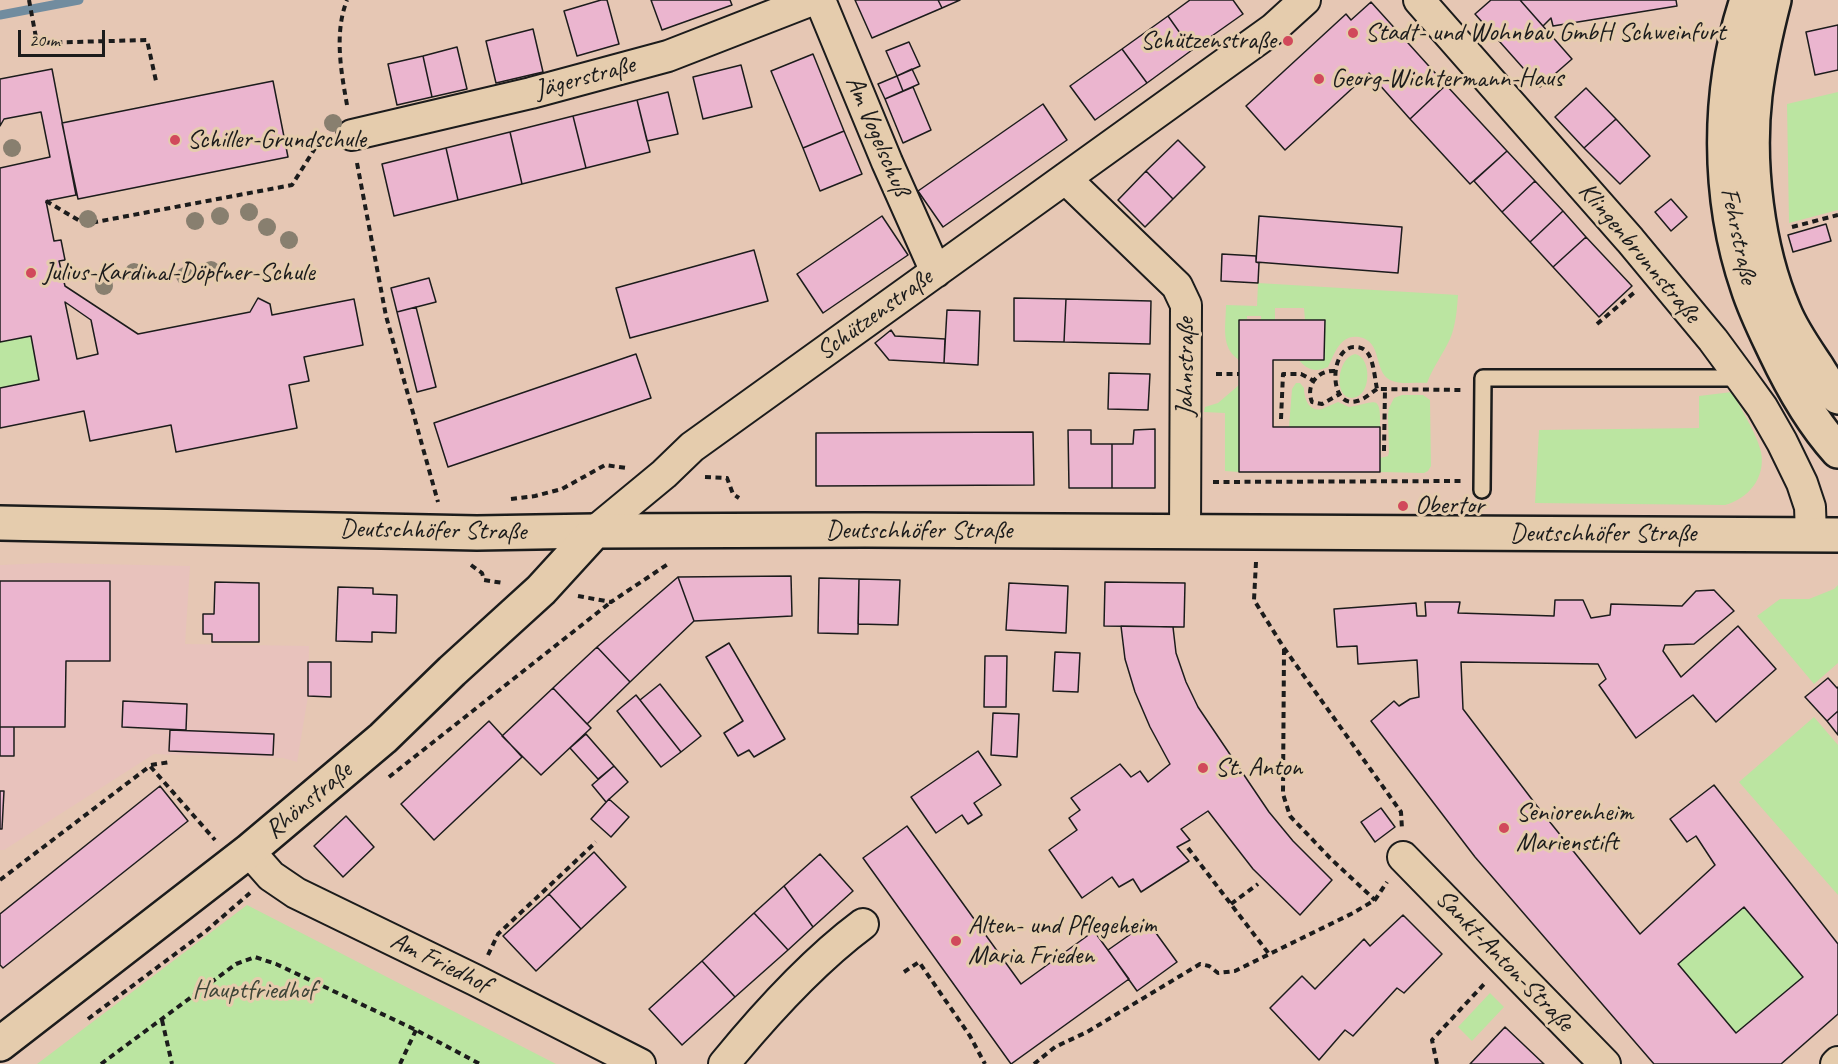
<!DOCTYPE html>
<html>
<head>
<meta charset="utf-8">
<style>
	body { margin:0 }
	#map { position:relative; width:1838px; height:1064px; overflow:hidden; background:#e6c7b4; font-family:Caveat,sans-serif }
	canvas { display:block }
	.scale { position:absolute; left:18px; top:30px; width:87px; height:27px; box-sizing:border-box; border:3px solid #1c1c1c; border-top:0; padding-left:8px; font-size:18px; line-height:21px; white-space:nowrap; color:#1c1c1c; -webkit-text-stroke:4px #e5ccad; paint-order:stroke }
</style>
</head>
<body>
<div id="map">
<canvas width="1838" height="1064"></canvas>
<div class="scale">20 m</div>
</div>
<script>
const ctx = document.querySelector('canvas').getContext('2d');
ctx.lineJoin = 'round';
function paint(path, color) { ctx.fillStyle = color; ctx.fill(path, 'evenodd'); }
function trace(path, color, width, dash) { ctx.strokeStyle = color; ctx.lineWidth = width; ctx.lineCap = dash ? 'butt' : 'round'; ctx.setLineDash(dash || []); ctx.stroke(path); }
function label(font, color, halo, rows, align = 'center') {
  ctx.font = font + ' Caveat,sans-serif'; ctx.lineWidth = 6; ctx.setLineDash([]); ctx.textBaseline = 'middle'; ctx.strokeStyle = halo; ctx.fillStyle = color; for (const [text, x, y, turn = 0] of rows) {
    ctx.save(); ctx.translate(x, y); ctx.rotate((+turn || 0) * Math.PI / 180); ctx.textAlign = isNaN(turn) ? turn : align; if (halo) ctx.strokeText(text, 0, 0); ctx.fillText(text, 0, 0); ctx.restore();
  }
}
const built = new Path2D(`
	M49,563L190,566L185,644L309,646L308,696L297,762L283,758L154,754L4,850H0V565Z`);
const green = new Path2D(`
	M1838,92V210L1789,223L1787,104Z
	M1258,283L1458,295C1457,309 1456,325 1450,339C1443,354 1433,367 1427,383C1416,382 1400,385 1390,380C1373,371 1383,341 1359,337C1340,334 1335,353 1328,367C1316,372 1308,371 1299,360H1324L1325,320H1305L1304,308H1275V320H1261V316H1247V319L1239,320V360C1220,347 1226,326 1226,305L1257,306Z
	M31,336L39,380L0,388V342Z
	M1355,354C1372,357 1372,397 1352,398C1333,398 1337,358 1355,354Z
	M1296,383H1300L1304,388C1304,399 1309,412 1322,409C1327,407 1333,404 1338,402L1349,407C1375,403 1381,392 1380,427H1289L1292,389Z
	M1239,385V472L1225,471V413L1204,412L1205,407L1218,403Z
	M1732,392C1741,409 1757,434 1761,452C1766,478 1748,499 1725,505L1535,503L1539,430L1699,428V396Z
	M1402,395H1423L1430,400L1431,466L1428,471L1424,473L1380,472V458L1388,456L1389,452L1388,415L1389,408L1394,398Z
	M1838,585V663L1814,684L1757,616L1780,599H1809L1834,589Z
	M1814,717L1838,745V895L1739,782Z
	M247,905L556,1064H37Z
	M1744,907L1803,977L1736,1033L1678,964Z
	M1490,993L1504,1007L1472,1041L1458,1027Z`);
const stream = new Path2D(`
	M0,15L79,0`);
const building = new Path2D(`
	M601,0H607L619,44L577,56L564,11Z
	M651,0H730L732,5L662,30Z
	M855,0H938L942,8L872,38Z
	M938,0H960L942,8Z
	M1190,0H1233L1243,14L1192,50L1168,16Z
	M1491,0H1520L1572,59L1540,87L1475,14Z
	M1520,0H1676L1677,6L1553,26L1551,18L1543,26Z
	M1371,2L1446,85L1410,119L1369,73L1285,150L1246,106L1346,14L1351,20Z
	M1168,16L1192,50L1147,83L1122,49Z
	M1838,25V70L1815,75L1806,32Z
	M533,29L543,72L496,83L486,41Z
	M909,42L920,66L897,76L886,51Z
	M457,47L467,89L432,97L423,56Z
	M1122,49L1147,83L1095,120L1070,86Z
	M813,54L844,131L803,148L771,71Z
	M423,56L432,97L397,105L388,64Z
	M741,65L752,107L703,119L693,77Z
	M52,69L76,195L46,201L54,241L61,240L65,260L59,261L65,286L138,334L250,312L258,298L270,304L272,315L354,299L363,345L304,357L309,381L289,385L297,428L176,452L171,425L90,441L84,411L0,428V388L39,380L31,336L0,342V168L50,157L41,112L4,119L0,126V79ZM65,302L91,320L98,354L77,359Z
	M912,69L919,84L903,91L897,76Z
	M897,76L903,91L885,99L878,84Z
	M273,81L288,157L78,199L62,123Z
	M1446,85L1507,151L1470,184L1410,119Z
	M913,87L931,130L903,143L885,99Z
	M1586,88L1616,119L1584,148L1555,117Z
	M668,92L678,134L647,141L637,100Z
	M637,100L650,152L586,168L573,116Z
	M1043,104L1067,140L943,227L918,191Z
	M573,116L586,168L522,184L510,132Z
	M1616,119L1650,156L1620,184L1584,148Z
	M844,131L862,174L820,191L803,148Z
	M510,132L522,184L458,200L446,148Z
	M1178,140L1205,167L1173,199L1146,171Z
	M446,148L458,200L394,216L382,164Z
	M1507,151L1535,181L1502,212L1474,181Z
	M1146,171L1173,199L1145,227L1118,200Z
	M1535,181L1563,211L1530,242L1502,212Z
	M1671,199L1687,217L1671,231L1655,212Z
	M1563,211L1586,237L1553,267L1530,242Z
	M882,216L908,255L823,313L797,274Z
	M1259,216L1402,227L1398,273L1256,262Z
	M1826,224L1831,241L1793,252L1788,235Z
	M1586,237L1632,286L1599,317L1553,267Z
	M754,250L768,301L630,338L616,288Z
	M1222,254L1256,256V262L1259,263L1258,283L1221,281Z
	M429,278L436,302L397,312L391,288Z
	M1014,298L1066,299L1064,342L1014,341Z
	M1066,299L1151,301L1150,344L1064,342Z
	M416,307L436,387L417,392L397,312Z
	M947,310L980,311L978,365L944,363Z
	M1239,320H1325L1324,360H1273V427H1380V472H1239Z
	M891,330L895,336L945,339L944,363L889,360L875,343Z
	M636,354L651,398L448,467L434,423Z
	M1109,373L1150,374L1148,410L1108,409Z
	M1155,429V488H1112V444H1133L1134,430Z
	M1068,430H1091V444H1112V488H1069Z
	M1033,432L1034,485L816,486V433Z
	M791,576L792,616L694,621L678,577Z
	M678,577L694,621L630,682L597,647Z
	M819,578L859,579L858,634L818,633Z
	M859,579L900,580L898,625L858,624Z
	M0,581H110V661H66L65,727H0Z
	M215,582L259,583V642H212V634H203V614H214Z
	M1105,582L1185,583L1184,627L1104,626Z
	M1009,583L1068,586L1066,633L1006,630Z
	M338,587L373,588V594L397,595L396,633L372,632V642L336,641Z
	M1714,590L1734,611L1694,644L1665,645L1663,651L1681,677L1738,626L1776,669L1716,722L1693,695L1636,738L1599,685L1606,679L1598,664L1461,662L1463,709L1537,806L1640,934L1715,865L1696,836L1687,842L1670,819L1714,785L1838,944V1014L1781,1064H1654L1475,857L1371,721L1394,701L1399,706L1410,699L1419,697L1417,660L1358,664L1357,646L1337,647L1334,609L1416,603L1417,616H1426L1425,602H1460L1458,613L1554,616L1555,600H1583L1591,618L1610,615L1611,604L1682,606L1696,591ZM1744,907L1803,977L1736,1033L1678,964Z
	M1121,626L1173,627L1176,653L1186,682L1198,707L1269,812L1293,841L1332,880L1300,915L1253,869L1208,811L1181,829L1190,840L1177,847L1189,861L1141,892L1133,879L1119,887L1112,877L1082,898L1049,850L1077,830L1069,818L1080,810L1071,798L1120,764L1131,777L1140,771L1148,782L1170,764L1150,727L1135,692L1125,659Z
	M729,643L785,739L754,757L749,750L738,756L724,733L743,721L706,657Z
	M597,647L630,682L587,724L553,688Z
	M1055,652L1080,653L1078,692L1053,691Z
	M985,656H1007L1006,707H984Z
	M308,662H331V697L308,696Z
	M1828,678L1837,688L1838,687V711L1827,721L1805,697Z
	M660,684L701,736L681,752L640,700Z
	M553,688L591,728L541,775L502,736Z
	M636,695L681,752L661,767L617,711Z
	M123,701L187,704L186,730L122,727Z
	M1838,711V735L1827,721Z
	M993,713L1019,714L1017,757L991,755Z
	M489,721L522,757L434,840L401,804Z
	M0,727H14V756H0Z
	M170,730L274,734L273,755L169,751Z
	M586,734L614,766L598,779L570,748Z
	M978,751L1001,785L974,803L982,815L968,824L962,815L936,833L911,797Z
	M614,766L628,782L606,802L592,785Z
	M160,786L188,821L3,968L0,965V914Z
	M0,791H4L2,829H0Z
	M609,799L629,817L611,837L591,819Z
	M1381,808L1395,827L1375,842L1361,822Z
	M346,816L374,847L343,877L314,846Z
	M907,826L1021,984L1094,931L1129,979L1011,1064L863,858Z
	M594,852L626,887L581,929L549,894Z
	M820,854L853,891L813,927L784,886Z
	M784,886L813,927L788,950L754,913Z
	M549,894L581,929L536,971L503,936Z
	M754,913L788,950L735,997L702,961Z
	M1403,915L1442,954L1404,993L1397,988L1353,1036L1345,1030L1319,1060L1270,1008L1302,976L1315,989L1364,939L1370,946Z
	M1148,922L1177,962L1137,991L1108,950Z
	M702,961L735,997L682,1045L649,1009Z
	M1505,1027L1544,1064H1470Z`);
const path = new Path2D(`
	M29,0L37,43L147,40L156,81
	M347,105C341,71 334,33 347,0
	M357,163L386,316L438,502
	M46,201L85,224L292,185L319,142
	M1792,227L1838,215
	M1597,324L1636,291
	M1335,371C1318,370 1305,385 1312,402L1322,404L1338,395
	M1216,374H1239
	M1377,389C1371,393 1365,399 1357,401C1328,410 1329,346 1355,347C1362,347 1367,350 1370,357C1374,366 1375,379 1377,389L1461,390
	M1281,419L1283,374H1301L1314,381
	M1384,451L1385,389
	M705,477L727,478L733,494L739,498
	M1213,482L1461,481
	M511,499L535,496L562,489L605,465L626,468
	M1256,562L1254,600L1284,648L1401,812L1402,829
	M471,565L482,573L484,580L503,583
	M578,596L611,602L668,564
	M1284,649L1283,794L1290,816L1330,858L1375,900
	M151,765L170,762
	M389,777L611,602
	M1188,848L1269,954
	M0,880L150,766L215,840
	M1231,904L1258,884
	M488,955L498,934L596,842
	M904,972L919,962L970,1036L985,1064
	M88,1019L206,931L250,893
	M162,1020L172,1064
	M101,1064L236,964L255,957L276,964L416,1030L480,1064
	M400,1064L416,1030
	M1034,1064L1055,1047L1087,1032L1200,964L1209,966L1218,973L1235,971L1353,913L1375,900L1387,882
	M1437,1064L1432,1040L1486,982`);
const service = new Path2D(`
	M1482,490L1483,378H1741`);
const minor = new Path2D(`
	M820,0L887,162L936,272
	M1419,0L1630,240L1713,340L1741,378L1762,407L1782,442L1802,483L1810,507L1811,535
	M352,135L531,93L668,56L812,0
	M1066,179L1177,286L1186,305L1185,532
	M595,531L664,474L692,447L1273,29L1305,0
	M249,851L271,876L296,893L475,980L640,1064
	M1403,857L1605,1064
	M724,1064C765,1014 812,962 863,924
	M1836,1064L1838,1062`);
const secondary = new Path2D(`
	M1747,0C1717,90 1717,198 1748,288C1755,310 1765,330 1775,351C1792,387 1811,421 1838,451
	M1774,0C1766,31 1759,63 1755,95C1747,163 1757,248 1784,311C1792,331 1805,349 1817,367C1823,377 1830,388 1838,397
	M0,523L477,533L595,531`);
const primary = new Path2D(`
	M0,1044L249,851L383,738L452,671L541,590L595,531L865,530L1838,535`);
const trees = [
	[333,123],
	[12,148],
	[249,212],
	[220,216],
	[88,219],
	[195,221],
	[267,227],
	[289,240],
	[211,270],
	[134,272],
	[185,276],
	[104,286]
];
const markers = [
	[1353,33,6,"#d1495b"],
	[1288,41,6,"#d1495b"],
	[1319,79,6,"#d1495b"],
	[175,140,6,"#d1495b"],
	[31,273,6,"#d1495b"],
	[1403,506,6,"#d1495b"],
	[1203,768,6,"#d1495b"],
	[1504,828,6,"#d1495b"],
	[956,941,6,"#d1495b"]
];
const poiNames = [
	["Stadt- und Wohnbau GmbH Schweinfurt",1365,33],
	["Schützenstraße",1276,41,"right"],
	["Georg-Wichtermann-Haus",1331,79],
	["Schiller-Grundschule",187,140],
	["Julius-Kardinal-Döpfner-Schule",43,273],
	["Obertor",1415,506],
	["St. Anton",1215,768],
	["Seniorenheim",1516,813],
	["Marienstift",1516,843],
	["Alten- und Pflegeheim",968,926],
	["Maria Frieden",968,956]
];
const streetNames = [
	["Jägerstraße",585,78,-15],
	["Am Vogelschuß",877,136,67],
	["Fehrstraße",1738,236,78],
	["Klingenbrunnstraße",1639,253,50],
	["Schützenstraße",875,315,-36],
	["Jahnstraße",1186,367,-90],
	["Deutschhöfer Straße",433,531,1],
	["Deutschhöfer Straße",919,531],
	["Deutschhöfer Straße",1603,534],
	["Rhönstraße",309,801,-40],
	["Sankt-Anton-Straße",1504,961,46],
	["Am Friedhof",440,963,26]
];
const parkNames = [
	["Hauptfriedhof",254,991]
];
paint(built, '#e8c2bc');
paint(green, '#bbe5a1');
trace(stream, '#718c9f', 9);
paint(building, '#ebb5cf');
trace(building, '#1c1c1c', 1.5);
trace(service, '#1c1c1c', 20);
trace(minor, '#1c1c1c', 34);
trace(secondary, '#1c1c1c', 38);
trace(primary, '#1c1c1c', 38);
trace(path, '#1c1c1c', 4, [6, 4.5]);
trace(service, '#e5ccad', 15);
trace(minor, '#e5ccad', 30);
trace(secondary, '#e5ccad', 33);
trace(primary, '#e5ccad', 33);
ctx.fillStyle = '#887f6f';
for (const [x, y] of trees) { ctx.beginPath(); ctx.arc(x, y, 9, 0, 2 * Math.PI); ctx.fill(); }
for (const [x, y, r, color] of markers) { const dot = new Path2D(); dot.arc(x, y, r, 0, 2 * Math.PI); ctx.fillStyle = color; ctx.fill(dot); trace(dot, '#e5ccad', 2); }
label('26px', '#1c1c1c', '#e5ccad', poiNames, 'left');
label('26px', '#1c1c1c', '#e5ccad', streetNames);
label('26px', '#3c4437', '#e5ccad', parkNames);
</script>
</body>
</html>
